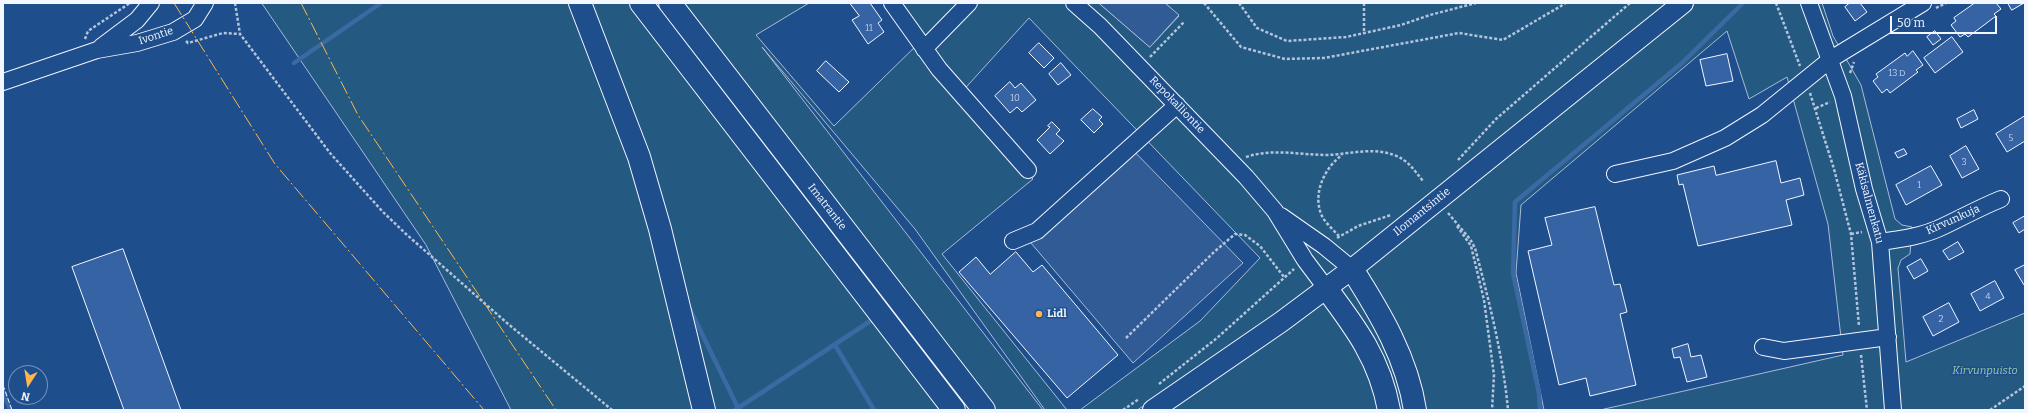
<!DOCTYPE html>
<html>
<head>
<meta charset="utf-8">
<style>
	body { margin:0 }
	#map { position:relative; width:2028px; height:413px; overflow:hidden; background:#1f4e8c; font-family:Bitter,serif }
	canvas { display:block }
	.frame { position:absolute; inset:0; border:4px solid #f2f6ff; pointer-events:none }
	.north { position:absolute; left:8px; top:365px; width:40px; height:40px; box-sizing:border-box; background:#1f4e8c; border:1px solid #7391ba; border-radius:50%; rotate:192deg; font-size:11px; font-weight:700; line-height:16px; text-align:center; color:#f2f6ff }
	.north::after { content:''; display:block; margin:auto; width:14px; height:18px; background:#ffb74d; clip-path:polygon(50% 0,100% 100%,50% 72%,0 100%) }
	.scale { position:absolute; left:1890px; top:16px; width:107px; height:18px; box-sizing:border-box; border:2px solid #f2f6ff; border-top:0; padding-left:5px; font-size:12px; line-height:14px; white-space:nowrap; color:#f2f6ff; -webkit-text-stroke:3px #1f4e8c; paint-order:stroke }
</style>
</head>
<body>
<div id="map">
<canvas width="2028" height="413"></canvas>
<div class="frame"></div>
<div class="north">N</div>
<div class="scale">50 m</div>
</div>
<script>
const ctx = document.querySelector('canvas').getContext('2d');
ctx.lineJoin = 'round';
function paint(path, color) { ctx.fillStyle = color; ctx.fill(path, 'evenodd'); }
function trace(path, color, width, dash) { ctx.strokeStyle = color; ctx.lineWidth = width; ctx.lineCap = dash ? 'butt' : 'round'; ctx.setLineDash(dash || []); ctx.stroke(path); }
function label(font, color, halo, rows, align = 'center') {
  ctx.font = font + ' Bitter,serif'; ctx.lineWidth = 3; ctx.setLineDash([]); ctx.textBaseline = 'middle'; ctx.strokeStyle = halo; ctx.fillStyle = color; for (const [text, x, y, turn = 0] of rows) {
    ctx.save(); ctx.translate(x, y); ctx.rotate((+turn || 0) * Math.PI / 180); ctx.textAlign = isNaN(turn) ? turn : align; if (halo) ctx.strokeText(text, 0, 0); ctx.fillText(text, 0, 0); ctx.restore();
  }
}
const green = new Path2D(`
	M262,3H809L756,35L834,126L922,40L896,3H1099L1150,47L1179,16L1165,3H1680L1498,147L1205,367L1137,410H1080L1200,321L1260,258L1029,18L959,95L1033,179L942,254L1067,410H1045L915,229L762,47L1043,410H511L426,245Z
	M1688,3H1822L1833,36L1861,85L1895,219L1902,225L1912,227L1910,254L1901,260L1898,268L1906,362L2025,313V410H1600L1843,355L1828,224L1787,77L1749,99L1727,31L1521,205L1516,273L1544,410H1392L1332,291Z
	M1326,295L1352,328L1384,410H1165Z`);
const parking = new Path2D(`
	M1099,3H1165L1179,15L1150,47Z
	M1125,142L1243,263L1133,363L1025,236Z`);
const stream = new Path2D(`
	M294,63L381,3
	M689,307L738,408
	M835,345L874,410
	M3,392L10,410
	M735,410L875,318
	M1540,410L1539,393L1513,273L1515,202L1682,63L1743,3`);
const building = new Path2D(`
	M850,3H870L882,20L878,23L884,32L868,44L852,20L859,16Z
	M1850,3H1860L1867,12L1855,21L1845,7Z
	M1975,3H1996L2001,9L1994,14L1996,16L1968,37L1965,34L1960,37L1951,25L1956,21L1954,18Z
	M2008,3H2024L2012,10Z
	M1935,31L1941,39L1933,45L1927,37Z
	M1952,37L1963,52L1935,73L1924,58Z
	M1039,43L1054,58L1044,68L1029,53Z
	M1913,51L1923,65L1916,70L1918,72L1890,93L1887,89L1882,93L1873,81L1878,77L1876,74L1905,53L1907,56Z
	M1727,54L1733,81L1706,86L1700,60Z
	M826,61L849,82L839,92L817,71Z
	M1061,63L1071,75L1058,85L1049,74Z
	M1010,82L1015,88L1021,83L1036,100L1022,112L1017,107L1010,113L995,96Z
	M1093,109L1102,117L1099,120L1103,124L1094,133L1081,120Z
	M1974,110L1978,119L1961,128L1957,119Z
	M2025,116V141L2007,152L1996,134Z
	M1052,122L1060,130L1056,134L1064,141L1050,154L1037,140L1050,127L1048,126Z
	M1966,146L1979,169L1962,178L1950,156Z
	M1904,149L1907,154L1898,158L1895,153Z
	M1776,161L1781,183L1800,178L1804,195L1786,200L1792,225L1698,246L1683,184L1679,185L1677,175L1714,166L1716,175Z
	M1931,166L1942,185L1906,205L1896,185Z
	M1595,207L1614,285L1620,284L1627,312L1620,314L1636,385L1590,396L1586,378L1559,385L1528,251L1552,245L1545,218Z
	M2025,216V229L2019,233L2013,223Z
	M1958,242L1964,252L1949,260L1943,251Z
	M123,249L181,410H124L72,267Z
	M1016,252L1033,272L1042,265L1118,355L1067,398L959,272L976,257L990,274Z
	M1921,259L1928,271L1914,279L1907,267Z
	M2025,265V284L2024,285L2015,270Z
	M1995,281L2004,298L1980,311L1971,294Z
	M1949,303L1959,322L1933,336L1923,317Z
	M1688,344L1691,357L1701,355L1707,377L1687,382L1680,357L1674,358L1672,349Z`);
const path = new Path2D(`
	M235,3L240,34L330,153L382,211L406,234L507,323L612,410
	M1204,3L1241,47L1285,59L1324,58L1459,33L1503,40L1566,3
	M1239,3L1257,28L1287,41L1346,37L1401,25L1430,15L1476,3
	M1364,3V33
	M1776,3L1800,66
	M1936,8L1946,3
	M85,39L88,31L130,3H132
	M186,41L188,43L223,33L240,34
	M1150,57L1184,22
	M1850,73L1854,62
	M1810,93L1834,169L1851,234L1859,326
	M1816,108L1830,102
	M1246,157C1273,148 1299,155 1328,155C1350,154 1372,147 1394,155C1408,160 1414,170 1423,181
	M1458,160L1496,119L1630,3
	M1448,213L1470,239L1475,248C1489,301 1503,355 1508,410
	M1457,226L1471,246L1484,300L1494,375L1492,410
	M1851,234L1862,232
	M1339,236C1334,231 1327,224 1323,218C1311,196 1324,168 1342,155
	M1337,238L1358,226L1391,215
	M1126,338L1214,252L1235,234L1245,235L1260,246L1284,277
	M1861,355L1867,410
	M1159,384L1217,338L1294,269
	M1123,410L1139,399
	M1990,410L2025,386`);
const minor = new Path2D(`
	M892,3L939,69L1028,170
	M1074,3L1100,26L1246,177L1275,211L1305,260L1326,288
	M1809,3L1843,96L1864,189L1880,242L1893,410
	M101,47L137,20L151,3
	M924,49L969,3
	M3,82L97,50L137,43L173,32L195,19L205,3
	M1615,174L1673,161L1725,138L1762,115L1831,59L1923,3
	M1281,216L1324,246L1352,269
	M1013,241L1037,231L1177,105
	M1880,242C1902,239 1924,236 1944,226C1963,217 1981,207 2001,199
	M1763,347L1784,351L1888,337`);
const major = new Path2D(`
	M1153,410L1281,322L1352,269L1683,3`);
const highway = new Path2D(`
	M580,3L639,157L660,229L704,410
	M641,3L954,410
	M670,3L984,410
	M1352,269C1380,313 1407,358 1415,410
	M1326,288C1356,328 1380,360 1389,410`);
const fence = new Path2D(`
	M3,385L12,410`);
const power = new Path2D(`
	M174,3L275,164L484,410
	M301,3L358,115L556,410`);
const markers = [
	[1039,314,4,"#ffb74d"]
];
const numberNames = [
	["11",869,28],
	["13 D",1897,73],
	["10",1015,98],
	["5",2011,138],
	["3",1964,162],
	["1",1919,185],
	["4",1988,296],
	["2",1941,319]
];
const streetNames = [
	["Ivontie",156,36,-18],
	["Repokalliontie",1177,105,46],
	["Käkisalmenkatu",1869,203,75],
	["Imatrantie",827,207,52],
	["Ilomantsintie",1422,212,-39],
	["Kirvunkuja",1953,220,-24]
];
const poiNames = [
	["Lidl",1047,314]
];
const parkNames = [
	["Kirvunpuisto",1985,371]
];
paint(green, '#245a82');
trace(green, '#a8bbd7', 1);
paint(parking, '#305b95');
trace(parking, '#a8bbd7', 1);
trace(stream, '#3b69a3', 4.5);
paint(building, '#3563a3');
trace(building, '#f2f6ff', 1);
trace(minor, '#f2f6ff', 18);
trace(major, '#f2f6ff', 22);
trace(highway, '#f2f6ff', 24);
trace(path, '#b3c4dc', 2.5, [3, 2]);
trace(minor, '#1f4e8c', 16);
trace(major, '#1f4e8c', 20);
trace(highway, '#1f4e8c', 22);
trace(fence, '#f2f6ff', 1, [5, 2]);
trace(power, '#ffb74d', 1, [14, 3, 2, 3]);
for (const [x, y, r, color] of markers) { const dot = new Path2D(); dot.arc(x, y, r, 0, 2 * Math.PI); ctx.fillStyle = color; ctx.fill(dot); trace(dot, '#1f4e8c', 1.5); }
label('9px', '#c3d1e8', null, numberNames);
label('11px', '#f2f6ff', '#1f4e8c', streetNames);
label('bold 11px', '#f2f6ff', '#1f4e8c', poiNames, 'left');
label('italic 11px', '#97c8a6', '#1f4e8c', parkNames);
</script>
</body>
</html>
